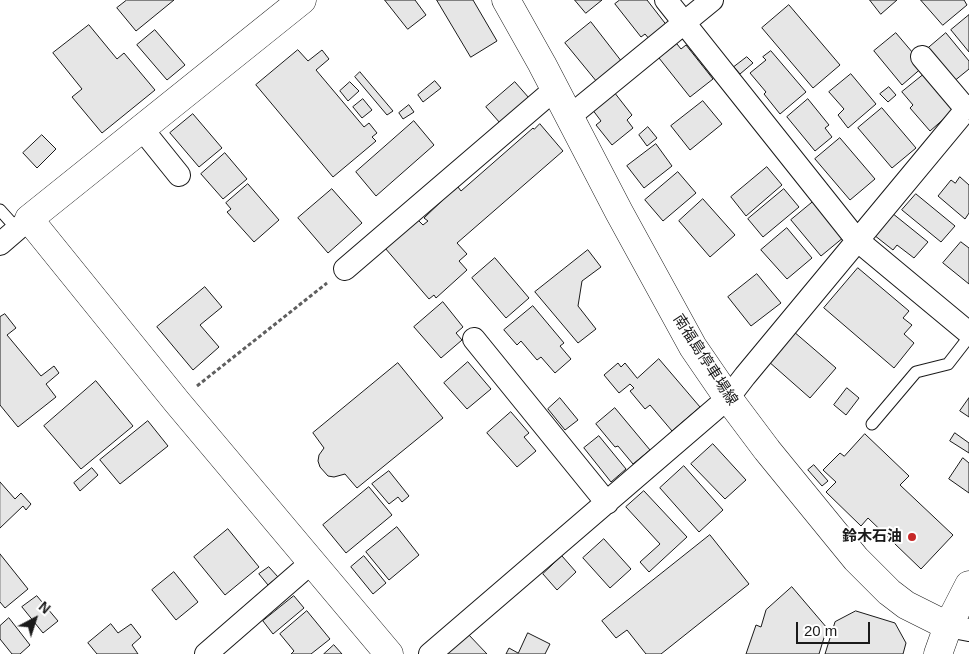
<!DOCTYPE html>
<html>
<head>
<meta charset="utf-8">
<style>
	body { margin:0 }
	#map { position:relative; width:969px; height:654px; overflow:hidden; background:#fff; font-family:Arial,sans-serif }
	canvas { display:block }
	.north { position:absolute; left:10px; top:594px; width:50px; height:50px; -webkit-text-stroke:4px #fff; paint-order:stroke; rotate:40deg; font-size:14px; font-weight:700; line-height:20px; text-align:center; color:#1a1a1a }
	.north::after { content:''; display:block; margin:auto; width:18px; height:22px; background:#1a1a1a; clip-path:polygon(50% 0,100% 100%,50% 72%,0 100%) }
	.scale { position:absolute; left:796px; top:622px; width:74px; height:22px; box-sizing:border-box; border:2px solid #1a1a1a; border-top:0; padding-left:6px; font-size:15px; line-height:18px; white-space:nowrap; color:#1a1a1a; -webkit-text-stroke:4px #fff; paint-order:stroke }
</style>
</head>
<body>
<div id="map">
<canvas width="969" height="654"></canvas>
<div class="north">N</div>
<div class="scale">20 m</div>
</div>
<script>
const ctx = document.querySelector('canvas').getContext('2d');
ctx.lineJoin = 'round';
function paint(path, color) { ctx.fillStyle = color; ctx.fill(path, 'evenodd'); }
function trace(path, color, width, dash) { ctx.strokeStyle = color; ctx.lineWidth = width; ctx.lineCap = dash ? 'butt' : 'round'; ctx.setLineDash(dash || []); ctx.stroke(path); }
function label(font, color, halo, rows, align = 'center') {
  ctx.font = font + ' Arial,"Noto Sans JP",sans-serif'; ctx.lineWidth = 4; ctx.setLineDash([]); ctx.textBaseline = 'middle'; ctx.strokeStyle = halo; ctx.fillStyle = color; for (const [text, x, y, turn = 0] of rows) {
    ctx.save(); ctx.translate(x, y); ctx.rotate((+turn || 0) * Math.PI / 180); ctx.textAlign = isNaN(turn) ? turn : align; if (halo) ctx.strokeText(text, 0, 0); ctx.fillText(text, 0, 0); ctx.restore();
  }
}
const building = new Path2D(`
	M127,0H174L136,31L117,8Z
	M385,0H415L426,15L408,29Z
	M437,0H473L497,41L471,57Z
	M575,0H602L586,13Z
	M620,0H647L668,27L651,41L645,34L641,37L615,4Z
	M870,0H897L881,14Z
	M921,0H964L967,5L943,25Z
	M789,5L840,65L813,88L762,28Z
	M969,15V52L951,30Z
	M591,22L622,62L597,82L565,43Z
	M89,25L117,59L124,53L155,90L102,133L72,97L82,89L53,53Z
	M155,30L185,65L167,80L137,45Z
	M896,33L924,66L902,85L874,51Z
	M946,33L969,61V69L953,82L926,50Z
	M677,44L681,49L686,45L713,79L690,97L659,58Z
	M298,50L308,61L322,50L329,59L316,70L364,127L369,123L377,133L372,137L376,141L333,177L256,85Z
	M771,51L806,92L780,114L764,94L766,92L750,73L766,60L763,57Z
	M747,57L753,63L740,74L734,67Z
	M928,71L954,110L930,131L910,108L913,105L902,92Z
	M360,72L393,111L387,115L355,77Z
	M851,74L876,104L848,128L838,115L844,109L829,92Z
	M435,81L441,88L423,102L418,95Z
	M350,82L359,91L348,101L340,91Z
	M515,82L529,98L500,123L486,107Z
	M889,87L896,95L888,102L880,94Z
	M614,92L632,115L627,120L633,128L612,145L596,125L601,121L592,109Z
	M363,99L372,110L362,118L353,107Z
	M808,99L829,125L825,128L832,137L815,151L787,117Z
	M703,101L722,124L690,150L671,126Z
	M409,105L414,112L403,119L399,113Z
	M882,108L916,148L892,168L858,128Z
	M193,114L222,148L199,167L170,133Z
	M414,121L434,145L376,196L356,172Z
	M540,124L563,151L457,243L467,254L459,261L467,270L436,298L434,295L429,299L385,248L418,220L423,225L428,221L424,218L449,194L458,187L461,191L533,128L534,129Z
	M648,127L657,138L647,146L639,135Z
	M42,135L56,149L37,168L23,153Z
	M840,138L875,179L850,200L815,159Z
	M656,144L672,166L644,188L627,166Z
	M225,153L247,179L223,199L201,174Z
	M767,167L782,185L746,216L731,197Z
	M678,172L696,193L663,221L645,200Z
	M960,177L969,185V213L965,219L938,196L951,180L955,183Z
	M248,184L279,220L254,242L227,212L231,209L226,203Z
	M332,189L362,223L328,253L298,218Z
	M784,189L799,207L763,237L748,219Z
	M916,194L955,226L941,242L902,210Z
	M703,199L735,235L710,257L679,221Z
	M814,201L844,237L821,256L791,220Z
	M892,213L928,242L914,258L897,245L893,250L874,235Z
	M787,228L812,258L787,279L761,250Z
	M961,242L969,248V284L943,263Z
	M588,250L601,267L582,281L578,306L596,329L578,343L535,292Z
	M495,258L529,298L506,318L472,278Z
	M858,268L909,311L903,318L912,325L904,334L914,343L894,368L824,308Z
	M757,274L781,303L751,326L728,297Z
	M205,287L222,307L200,325L219,347L193,370L157,327Z
	M443,302L463,327L456,333L462,340L441,358L414,327Z
	M533,306L564,343L560,346L571,359L555,373L541,357L537,360L521,341L517,345L504,330Z
	M5,314L16,328L7,335L41,376L54,366L59,373L46,384L56,397L18,427L0,405V317Z
	M793,331L836,368L810,398L768,361Z
	M659,359L700,407L672,431L650,405L645,409L630,391L634,388L630,384L619,393L604,375L618,363L621,367L625,363L637,378Z
	M468,362L491,389L467,409L444,383Z
	M398,363L443,418L357,488L345,474L334,477L328,476L320,467L318,461L319,455L324,448L313,433Z
	M96,381L133,426L81,469L44,426Z
	M847,388L859,398L846,415L834,405Z
	M560,398L578,420L565,430L548,409Z
	M969,398V417L960,411Z
	M615,408L650,450L633,464L618,446L615,447L596,424Z
	M511,412L529,433L524,437L536,451L517,467L487,433Z
	M148,421L168,446L120,484L100,460Z
	M955,433L969,443V453L950,441Z
	M865,434L909,476L900,485L953,535L921,569L868,518L861,526L826,492L836,482L823,470L840,453L844,456Z
	M599,436L626,469L611,482L584,448Z
	M713,444L746,480L725,499L691,464Z
	M963,458L969,463V493L949,479Z
	M814,465L828,481L822,486L808,470Z
	M684,466L723,510L699,532L660,488Z
	M92,468L98,475L80,491L74,483Z
	M389,471L409,496L402,502L398,497L389,504L372,484Z
	M0,482L15,499L21,493L31,504L26,510L23,506L0,528Z
	M369,487L392,515L346,553L323,525Z
	M644,491L687,537L649,572L640,562L660,544L626,507Z
	M397,527L419,555L389,580L366,552Z
	M228,529L259,567L225,595L194,557Z
	M710,535L749,584L661,654H646L627,630L616,638L602,621Z
	M604,539L631,569L610,588L583,558Z
	M0,554L28,589L5,608L0,602Z
	M364,556L386,583L373,594L351,567Z
	M562,556L576,572L557,590L543,574Z
	M269,567L278,577L268,585L259,574Z
	M174,572L198,602L176,620L152,590Z
	M792,587L827,628L819,654H746L756,625L761,627L766,610Z
	M37,596L58,621L43,633L22,607Z
	M294,596L304,608L273,634L263,621Z
	M307,611L330,639L311,654H291L294,651L280,634Z
	M856,611L895,623L906,643L903,654H825L835,622Z
	M9,618L30,645L20,654H12L0,639V626Z
	M111,624L118,633L131,624L141,637L132,645L138,654H97L88,643Z
	M528,633L550,644L545,654H506L509,648L518,653Z
	M468,634L487,654H448L447,653Z
	M334,645L342,654H324Z`);
const path = new Path2D(`
	M197,386L327,283`);
const service = new Path2D(`
	M0,210L17,229
	M872,424L916,372L948,364L969,337`);
const minor = new Path2D(`
	M666,0L857,240L969,333
	M922,57L966,109
	M569,117L712,0
	M142,129L179,175
	M0,244L29,219
	M345,269L555,89
	M474,339L607,503
	M948,626L969,630
	M206,654L312,562
	M430,654L728,398L745,376L969,106`);
const tertiary = new Path2D(`
	M302,0L29,219L177,402L389,654
	M938,654L948,626`);
const secondary = new Path2D(`
	M506,0L542,64L619,212L693,347L728,398L767,450L856,559L889,592L906,605L948,626L969,585`);
const markers = [
	[912,537,5,"#c62828"]
];
const streetNames = [
	["南福島停車場線",705,360,57]
];
const poiNames = [
	["鈴木石油",902,537]
];
paint(building, '#e6e6e6');
trace(building, '#1a1a1a', 1);
trace(service, '#1a1a1a', 13);
trace(minor, '#1a1a1a', 24);
trace(tertiary, '#1a1a1a', 29);
trace(secondary, '#1a1a1a', 29);
trace(path, '#5f5f5f', 3, [4, 2.5]);
trace(service, '#fff', 11);
trace(minor, '#fff', 22);
trace(tertiary, '#fff', 28);
trace(secondary, '#fff', 28);
for (const [x, y, r, color] of markers) { const dot = new Path2D(); dot.arc(x, y, r, 0, 2 * Math.PI); ctx.fillStyle = color; ctx.fill(dot); trace(dot, '#fff', 2); }
label('15px', '#1a1a1a', '#fff', streetNames);
label('bold 15px', '#1a1a1a', '#fff', poiNames, 'right');
</script>
</body>
</html>
